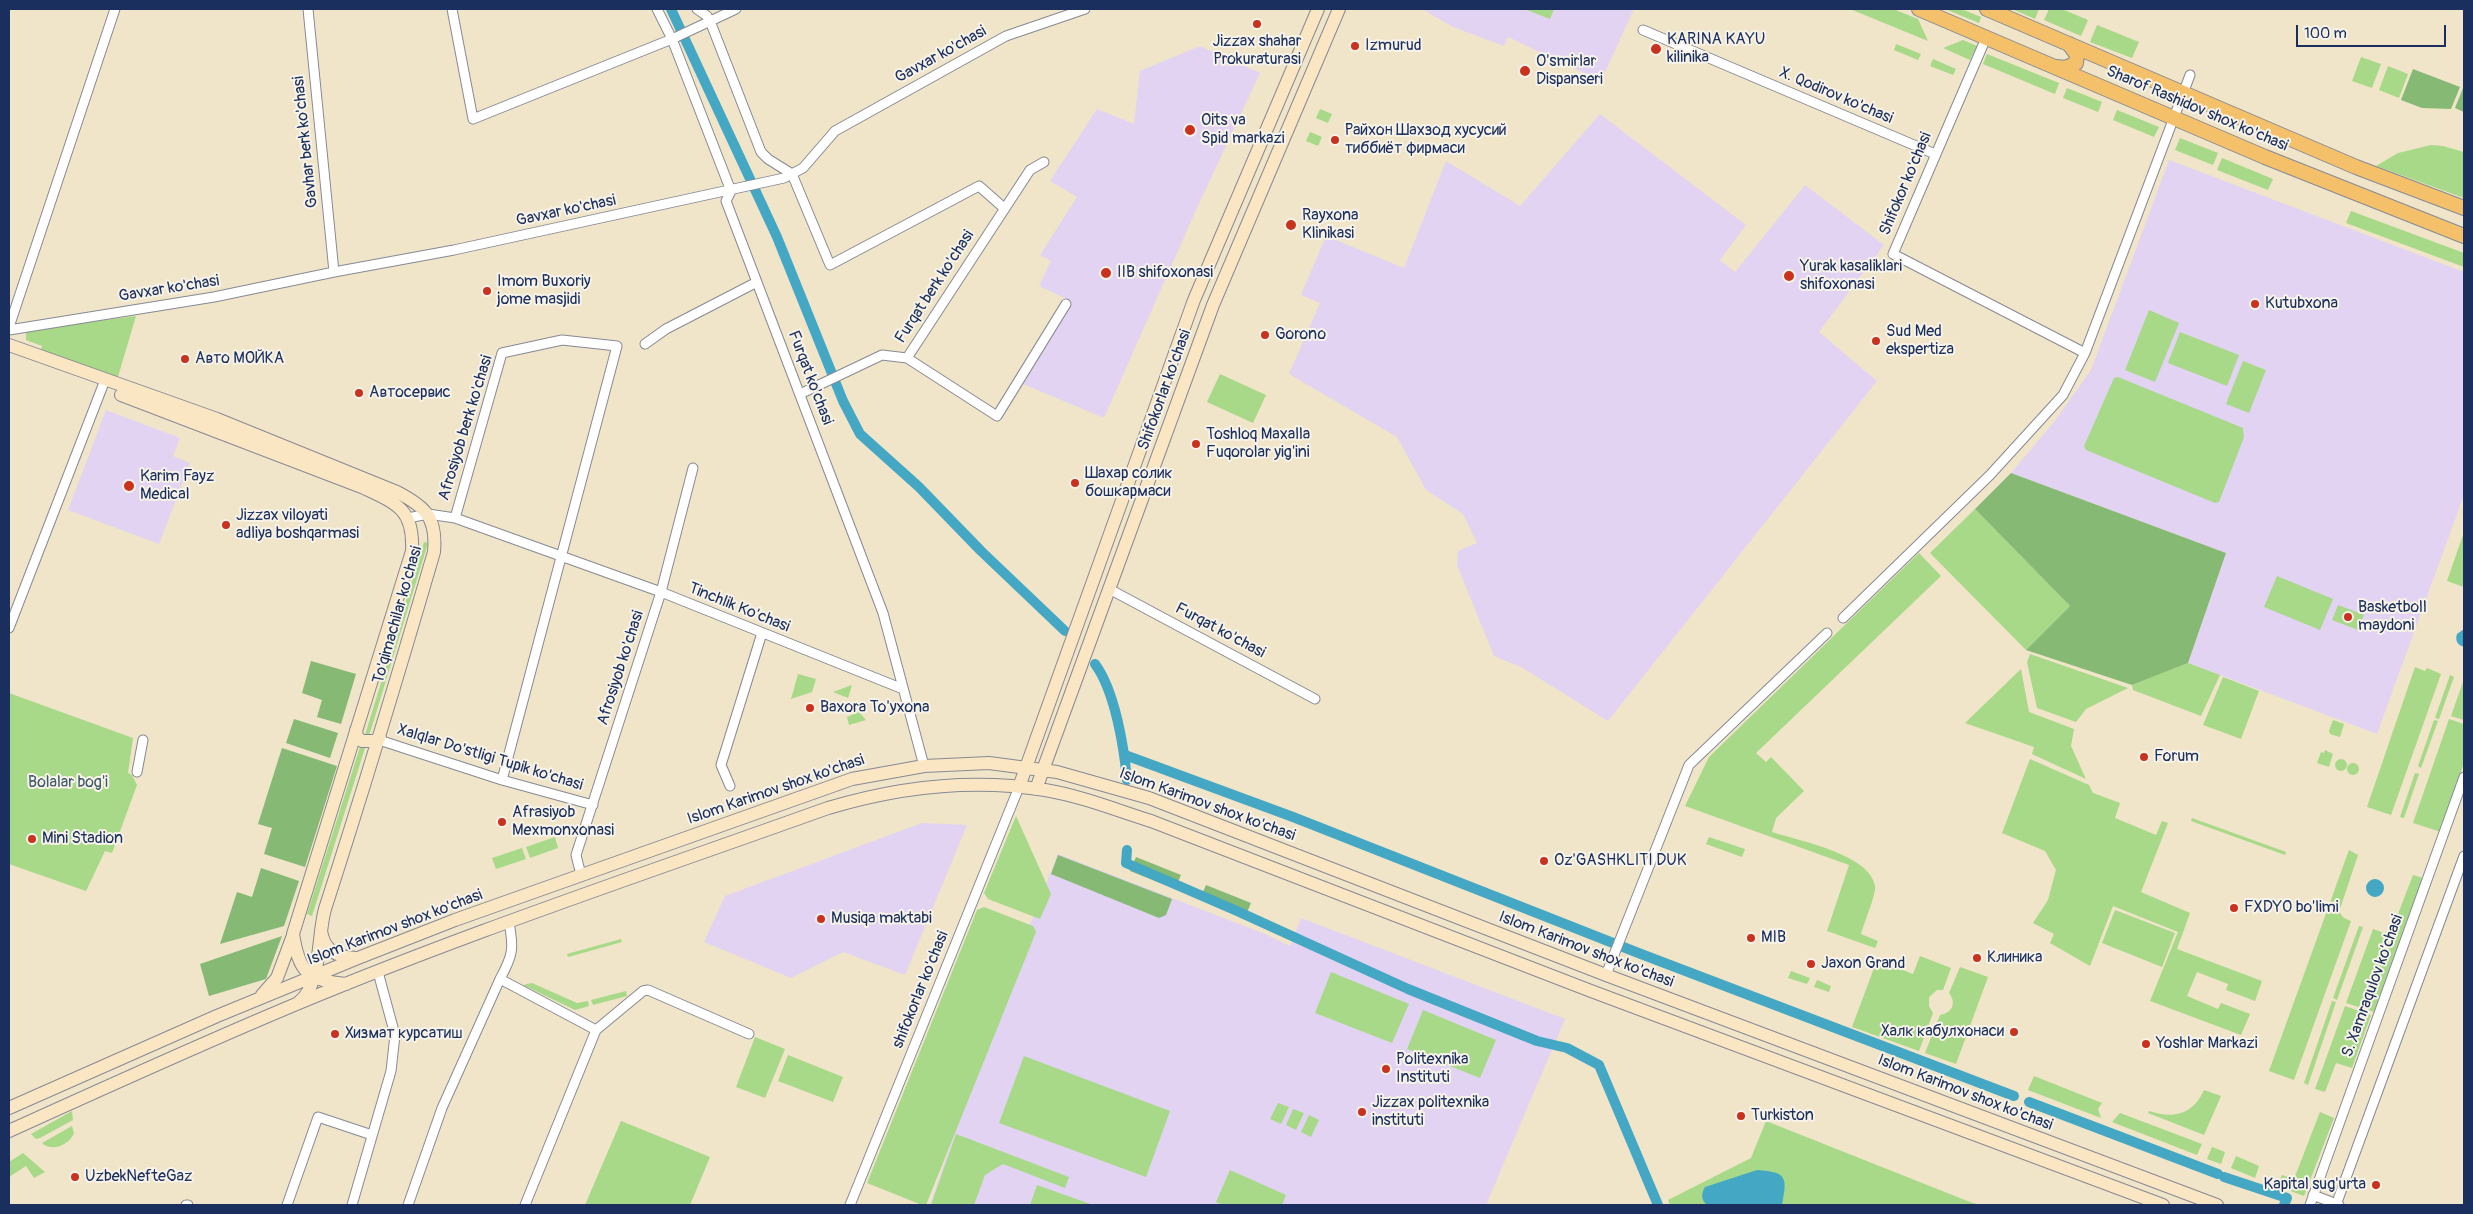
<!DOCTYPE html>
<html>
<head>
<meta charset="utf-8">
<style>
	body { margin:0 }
	#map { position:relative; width:2473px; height:1214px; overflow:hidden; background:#f0e4c9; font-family:Pangolin,sans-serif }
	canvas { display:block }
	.frame { position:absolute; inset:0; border:10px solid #1b2f5e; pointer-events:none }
	.scale { position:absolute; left:2296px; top:25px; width:150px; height:22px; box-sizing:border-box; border:2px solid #1b2f5e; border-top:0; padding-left:6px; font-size:15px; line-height:18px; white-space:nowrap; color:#1b2f5e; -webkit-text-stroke:4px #f7f3e8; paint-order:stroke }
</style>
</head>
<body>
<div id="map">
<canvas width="2473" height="1214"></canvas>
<div class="frame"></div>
<div class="scale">100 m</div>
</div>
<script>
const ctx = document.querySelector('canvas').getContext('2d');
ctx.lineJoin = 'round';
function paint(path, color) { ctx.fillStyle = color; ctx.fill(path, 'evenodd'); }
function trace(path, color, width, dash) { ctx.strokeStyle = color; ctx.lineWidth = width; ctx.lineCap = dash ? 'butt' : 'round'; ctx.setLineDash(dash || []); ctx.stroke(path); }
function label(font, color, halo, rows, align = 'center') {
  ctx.font = font + ' Pangolin,sans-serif'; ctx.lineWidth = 4; ctx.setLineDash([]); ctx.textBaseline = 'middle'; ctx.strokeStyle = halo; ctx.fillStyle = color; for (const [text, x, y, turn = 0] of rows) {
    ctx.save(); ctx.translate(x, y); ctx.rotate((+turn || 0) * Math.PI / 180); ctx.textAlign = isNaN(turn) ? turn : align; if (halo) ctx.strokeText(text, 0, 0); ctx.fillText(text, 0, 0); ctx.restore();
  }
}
const built = new Path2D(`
	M1422,9H1634L1601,81L1508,37L1504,46L1453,27Z
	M1200,46L1260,73L1196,210L1104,418L1023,384L1071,301L1039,286L1051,261L1040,255L1077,197L1050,181L1097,109L1134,124L1140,71Z
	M1600,114L1746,225L1720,260L1735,272L1805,185L1884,245L1819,332L1877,381L1608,721L1521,667L1494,656L1457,565L1458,551L1477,543L1463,514L1426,490L1397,437L1289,374L1320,303L1301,295L1326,236L1404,268L1446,161L1520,206Z
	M2169,160L2464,272V495L2377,734L2188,663L2226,553L2011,473L2054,422L2091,370Z
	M106,410L180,438L173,456L190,463L159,544L68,510Z
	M922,823L967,825L905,975L843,952L791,978L704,942L725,896Z
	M1058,854L1265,934L1290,946L1301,918L1565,1019L1486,1205H930L996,1011Z`);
const green = new Path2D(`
	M1524,9H1554L1550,19Z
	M1850,9H1893L1918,19L1928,41Z
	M1945,9H1961L1981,17L1979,23Z
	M2012,9H2039L2035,19Z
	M2049,9H2062L2088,20L2081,36L2044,20Z
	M2097,25L2139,42L2132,58L2090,42Z
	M1963,40L1977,46L1970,60L1943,48Z
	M1896,44L1921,54L1918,60L1894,50Z
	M1987,54L2059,83L2055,94L1983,64Z
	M2361,57L2381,64L2372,88L2352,81Z
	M1933,59L1956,69L1953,75L1930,66Z
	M2388,66L2408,74L2399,98L2379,90Z
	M2067,88L2102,102L2098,112L2063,98Z
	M1320,109L1332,114L1328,123L1316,118Z
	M2117,110L2159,127L2154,137L2113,120Z
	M1310,132L1322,137L1318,146L1306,141Z
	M2180,138L2218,153L2213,165L2175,150Z
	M2431,145L2443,146L2464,152V198L2376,166L2398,153Z
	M2222,158L2273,179L2268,190L2217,170Z
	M2351,211L2464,253V267L2346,223Z
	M2149,310L2179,323L2155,382L2125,370Z
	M136,316L117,380L40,352L42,346L26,340V330Z
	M2180,332L2239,355L2227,386L2168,363Z
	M2243,361L2266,370L2249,413L2226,404Z
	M1220,374L1266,395L1253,423L1207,402Z
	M2118,377L2243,428L2244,437L2219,502L2215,503L2086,450L2084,446L2114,378Z
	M1975,509L2070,606L2026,650L1930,553Z
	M2464,532V587L2447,581Z
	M424,542L428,543L369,736L365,735Z
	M1919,553L1941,576L1756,753L1766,762L1771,757L1804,791L1776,818L1772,832C1799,841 1870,854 1875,886C1876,895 1864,923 1861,934L1878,941L1875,948L1827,931L1849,865L1685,806L1709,757Z
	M2277,576L2333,599L2320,630L2264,607Z
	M2338,605L2364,615L2358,630L2332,620Z
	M2030,654L2128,688L2086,709L2076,722L2037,708L2027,662Z
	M2188,663L2220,675L2201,716L2133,690L2132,685Z
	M2415,667L2425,671L2427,668L2441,674L2391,815L2367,807Z
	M2021,669L2029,712L2074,729L2071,746L2086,779L2032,754L2034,747L1965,723Z
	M798,674L816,679L812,692L791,699Z
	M2450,675L2454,677L2439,719L2435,718Z
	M2223,677L2259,691L2241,739L2203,725Z
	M2463,682H2464V720L2451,716Z
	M852,685L848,698L833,692Z
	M9,693L133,738L128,773L132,775L137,785L112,853L105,851L86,891L9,864Z
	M859,712L866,720L849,725L847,717Z
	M2449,719L2464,724V763L2441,832L2413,823Z
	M2333,720L2344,724L2340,737L2330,734L2329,731Z
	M2434,720L2438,721L2421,768L2418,766Z
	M360,747L365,748L312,916L307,914Z
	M2325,750L2333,754L2329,767L2317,763L2321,752L2324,753Z
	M2030,759L2089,785L2093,793L2120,803L2115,818L2156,835L2162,821L2168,823L2141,892L2190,913L2177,949L2262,981L2255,1001L2226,990L2228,984L2197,972L2187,996L2218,1009L2221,1003L2250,1014L2241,1035L2150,1001L2178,932L2113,906L2090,966L2050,943L2054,934L2033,923L2048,900L2056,870L2045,851L2002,833Z
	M2335 765a6 6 0 1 1 12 0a6 6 0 1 1-12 0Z
	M2347 769a6 6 0 1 1 12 0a6 6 0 1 1-12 0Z
	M2415,773L2419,774L2404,818L2400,817Z
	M1016,816L1051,894L1040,919L988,899L984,893Z
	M2192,818L2286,852L2285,855L2191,821Z
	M555,837L558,848L530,858L526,847Z
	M1709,837L1745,849L1742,857L1706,844Z
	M522,848L526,859L496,869L492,858Z
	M2349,850L2358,855L2339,912L2344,918L2351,921L2294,1080L2269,1071Z
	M2413,875L2423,878L2374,1012L2346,1003L2373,929L2384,933L2393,927Z
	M984,907L1033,926L1036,932L926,1205H922L867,1183L977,910Z
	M2115,910L2175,933L2162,967L2102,943Z
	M2359,926L2363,927L2337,1000L2333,998Z
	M621,939L622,942L568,957L567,954Z
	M1920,956L1951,968L1943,990H1937L1929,997V1006L1933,1013L1919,1051L1852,1027L1877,960L1913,974Z
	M1960,967L1988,977L1956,1064L1925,1053L1940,1015C1952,1013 1957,1003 1949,993Z
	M1791,971L1810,978L1807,984L1788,978Z
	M1331,972L1409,1004L1392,1043L1315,1013Z
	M1817,980L1831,986L1829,992L1814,987Z
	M532,983L577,1003L588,1001L589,1006L575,1010L523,985Z
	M626,991L627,996L593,1005L591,1000Z
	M2332,1001L2336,1002L2308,1085L2304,1083Z
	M2345,1006L2371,1015L2352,1068L2336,1063L2325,1092L2315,1089Z
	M1423,1010L1496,1040L1480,1078L1407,1049Z
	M755,1037L785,1049L765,1098L736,1087Z
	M788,1055L843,1077L833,1102L778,1081Z
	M1024,1056L1170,1111L1146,1177L999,1123Z
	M2034,1076L2102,1103L2098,1109L2101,1118L2028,1090Z
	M2204,1090L2221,1096L2204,1135L2148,1113L2149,1111C2173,1119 2193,1115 2204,1090Z
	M1278,1103L1289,1107L1281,1124L1270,1119Z
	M1293,1109L1304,1113L1296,1130L1286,1125Z
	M72,1111L73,1120L40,1138L36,1139L31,1134Z
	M2320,1112L2334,1118L2304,1196L2277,1186L2282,1175L2294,1179Z
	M2120,1113L2202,1144L2197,1155L2112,1122Z
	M1309,1115L1319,1120L1311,1137L1301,1132Z
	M621,1121L710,1157L690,1205H585Z
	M1766,1121L1970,1202L1980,1205H1670L1668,1200L1751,1158Z
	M72,1126L74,1133C70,1144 52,1153 42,1143Z
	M956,1134L1069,1177L1065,1188L1003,1164L985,1175L974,1205H931Z
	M2212,1147L2225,1152L2221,1164L2207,1159Z
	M23,1153L45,1172L34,1178L26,1166L9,1177V1162Z
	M2236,1156L2259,1166L2255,1178L2231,1168Z
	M1230,1170L1286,1195L1282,1205H1222L1216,1202Z
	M1037,1185L1093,1205H1030Z`);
const forest = new Path2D(`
	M2413,69L2460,87L2451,109L2422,108L2401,100Z
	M2463,88L2464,89V112L2455,108Z
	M2011,473L2226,553L2188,663L2132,685L2026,650L2070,606L1975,509Z
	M311,661L356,674L341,724L317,717L322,700L302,693Z
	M294,719L338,733L330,758L286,743Z
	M282,748L337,766L305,867L264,854L272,828L258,824Z
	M1058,855L1172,899L1166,915L1159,918L1051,874Z
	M1136,857L1181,875L1175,889L1130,871Z
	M261,868L299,881L284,926L220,944L237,892L252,897Z
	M1206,885L1251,903L1245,917L1200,899Z
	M282,936L266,979L209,996L200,964Z`);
const water = new Path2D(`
	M2464,629V647C2457,645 2455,640 2457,634Z
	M2366 888a9 9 0 1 1 18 0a9 9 0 1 1-18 0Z
	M1757,1170C1788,1172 1787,1178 1782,1205H1707C1701,1200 1701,1194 1705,1187Z`);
const canal = new Path2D(`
	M671,9L777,237L843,401L860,434L919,487L981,551L1065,631
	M1095,664C1115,691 1124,747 1127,780
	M1125,755L1293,817L1641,954L2014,1096
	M1127,850L1126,863L1237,911L1408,989L1537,1041L1567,1048L1599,1065L1658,1205
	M2029,1102L2218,1174
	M2224,1177L2287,1198L2284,1205`);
const street = new Path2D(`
	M308,9L334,272
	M452,9L473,119L672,39L736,9
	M657,9L672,39L731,191L726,201L883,613L924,766
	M697,9L707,16L710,21L761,152L768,159L792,174L830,265L979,186L1004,208
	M1643,30L1935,154
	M1986,38L1893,254L2085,353
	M9,327L115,9
	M9,330L214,297L334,272L454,250L784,178L803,168L835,131L1006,36L1085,9
	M645,344L666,329L757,282
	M907,358L1030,170L1044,162
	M800,394L882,355L907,358L997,416L1066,304
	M408,518L428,514L455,518L661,592L903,689
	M455,518L502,353L562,340L617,346L502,780
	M1111,590L1315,699
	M1843,618L1990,475L2063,395L2085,353L2190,75
	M9,628L105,380
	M379,740L502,780L593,805
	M137,772L143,740
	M730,786L721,765L762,633
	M581,875L576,855L661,592L693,468
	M509,922C514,949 513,955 500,979L596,1030L525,1205
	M1606,975L1689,765L1827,633
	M596,1030L643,991L648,990L749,1034
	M2313,1195L2339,1205
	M186,1205H188
	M287,1205L318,1117L372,1135
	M352,1205L391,1071L395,1035L378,972
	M408,1205L442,1108L500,979
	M850,1205L1019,787
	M2310,1205L2464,777
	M2336,1205L2464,856`);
const secondary = new Path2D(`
	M9,345L217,419L397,492C426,507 437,518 434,552C399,672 363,791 325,909C317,937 322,984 299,1002
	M121,395L364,488C398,504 414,510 412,551L293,934C299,972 307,980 346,984
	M356,730L357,737L362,741H375L380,737
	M1019,787L1194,300L1318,9
	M1036,789L1213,305L1339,9
	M321,931C324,951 337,957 356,958
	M262,995L277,978L292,938
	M9,1108L217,1016L358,958L455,920L852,779L924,766L989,763L1057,772L1149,798L1606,975L2217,1205
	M9,1131C95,1092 181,1053 268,1016C451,938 641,875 828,808C898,787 971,778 1045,790C1081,796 1116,810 1151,821L1591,991L2163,1205`);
const primary = new Path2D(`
	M1919,9L2265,157L2464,236
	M1987,9L2356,167L2464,208
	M2056,67L2066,68L2076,63L2077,55L2069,44`);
const markers = [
	[1257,24,5,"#c8321e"],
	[1355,46,5,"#c8321e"],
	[1656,49,6,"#c8321e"],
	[1525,71,6,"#c8321e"],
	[1190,130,6,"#c8321e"],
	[1335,140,5,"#c8321e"],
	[1291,225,6,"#c8321e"],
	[1106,273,6,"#c8321e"],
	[1789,276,6,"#c8321e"],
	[487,291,5,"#c8321e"],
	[2255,304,5,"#c8321e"],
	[1265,335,5,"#c8321e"],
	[1876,341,5,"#c8321e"],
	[185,359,5,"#c8321e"],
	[359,393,5,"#c8321e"],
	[1196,444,5,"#c8321e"],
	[1075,483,5,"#c8321e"],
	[129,486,6,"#c8321e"],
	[226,525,5,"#c8321e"],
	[2348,617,5,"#c8321e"],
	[810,708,5,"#c8321e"],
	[2144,757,5,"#c8321e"],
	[502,822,5,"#c8321e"],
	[32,839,5,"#c8321e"],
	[1544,861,5,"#c8321e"],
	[2234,908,5,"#c8321e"],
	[821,919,5,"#c8321e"],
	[1751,938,5,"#c8321e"],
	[1977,958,5,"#c8321e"],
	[1811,964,5,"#c8321e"],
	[2014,1032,5,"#c8321e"],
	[335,1034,5,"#c8321e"],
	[2146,1044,5,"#c8321e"],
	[1386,1069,5,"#c8321e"],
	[1362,1112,5,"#c8321e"],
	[1741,1116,5,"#c8321e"],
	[75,1177,5,"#c8321e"],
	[2376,1185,5,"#c8321e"]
];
const poiNames = [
	["KARINA KAYU",1667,40],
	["kilinika",1667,58],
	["Jizzax shahar",1257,42,"center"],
	["Prokuraturasi",1257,60,"center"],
	["Izmurud",1365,46],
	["O'smirlar",1536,62],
	["Dispanseri",1536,80],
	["Oits va",1201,121],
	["Spid markazi",1201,139],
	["Райхон Шахзод хусусий",1345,131],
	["тиббиёт фирмаси",1345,149],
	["Rayxona",1302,216],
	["Klinikasi",1302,234],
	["Yurak kasaliklari",1800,267],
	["shifoxonasi",1800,285],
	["IIB shifoxonasi",1117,273],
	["Imom Buxoriy",497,282],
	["jome masjidi",497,300],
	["Kutubxona",2265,304],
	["Sud Med",1886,332],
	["ekspertiza",1886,350],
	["Gorono",1275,335],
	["Авто МОЙКА",195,359],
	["Автосервис",369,393],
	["Toshloq Maxalla",1206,435],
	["Fuqorolar yig'ini",1206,453],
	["Шахар солик",1085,474],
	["бошкармаси",1085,492],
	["Karim Fayz",140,477],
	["Medical",140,495],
	["Jizzax viloyati",236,516],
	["adliya boshqarmasi",236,534],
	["Basketboll",2358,608],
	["maydoni",2358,626],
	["Baxora To'yxona",820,708],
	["Forum",2154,757],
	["Afrasiyob",512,813],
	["Mexmonxonasi",512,831],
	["Mini Stadion",42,839],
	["Oz'GASHKLITI DUK",1554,861],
	["FXDYO bo'limi",2244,908],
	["Musiqa maktabi",831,919],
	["MIB",1761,938],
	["Клиника",1987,958],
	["Jaxon Grand",1821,964],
	["Халк кабулхонаси",2004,1032,"right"],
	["Хизмат курсатиш",345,1034],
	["Yoshlar Markazi",2156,1044],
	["Politexnika",1396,1060],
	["Instituti",1396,1078],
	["Jizzax politexnika",1372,1103],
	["instituti",1372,1121],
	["Turkiston",1751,1116],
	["UzbekNefteGaz",85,1177],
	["Kapital sug'urta",2366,1185,"right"]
];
const streetNames = [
	["Gavxar ko'chasi",941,55,-29],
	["X. Qodirov ko'chasi",1836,96,23],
	["Sharof Rashidov shox ko'chasi",2197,109,23],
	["Gavhar berk ko'chasi",306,142,-96],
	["Shifokor ko'chasi",1906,184,-67],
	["Gavxar ko'chasi",566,211,-12],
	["Furqat berk ko'chasi",935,287,-57],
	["Gavxar ko'chasi",169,289,-9],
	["Furqat ko'chasi",810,378,69],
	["Shifokorlar ko'chasi",1165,390,-70],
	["Afrosiyob berk ko'chasi",466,428,-73],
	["Tinchlik Ko'chasi",739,608,22],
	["To'qimachilar ko'chasi",398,615,-74],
	["Furqat ko'chasi",1220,631,28],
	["Afrosiyob ko'chasi",621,668,-72],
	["Xalqlar Do'stligi Tupik ko'chasi",490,758,17],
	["Islom Karimov shox ko'chasi",776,790,-19],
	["Islom Karimov shox ko'chasi",1207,805,20],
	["Islom Karimov shox ko'chasi",395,928,-21],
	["Islom Karimov shox ko'chasi",1586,950,21],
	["S. Xamraqulov ko'chasi",2373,986,-70],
	["shifokorlar ko'chasi",921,990,-68],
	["Islom Karimov shox ko'chasi",1965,1093,21]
];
const parkNames = [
	["Bolalar bog'i",68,783]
];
paint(built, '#e3d3f2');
paint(green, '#a7d988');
paint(forest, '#85b974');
paint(water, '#44a7c4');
trace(canal, '#44a7c4', 10);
trace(street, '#868a94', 11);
trace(secondary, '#868a94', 14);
trace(primary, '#868a94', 16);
trace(street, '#fff', 9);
trace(secondary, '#fbe6c3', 12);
trace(primary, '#f4c16a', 14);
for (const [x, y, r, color] of markers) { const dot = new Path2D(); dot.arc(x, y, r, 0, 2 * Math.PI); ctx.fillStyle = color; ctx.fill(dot); trace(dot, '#f7f3e8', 2); }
label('16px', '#1b2f5e', '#f7f3e8', poiNames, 'left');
label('16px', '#1b2f5e', '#f7f3e8', streetNames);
label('16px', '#3e5a68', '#f7f3e8', parkNames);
</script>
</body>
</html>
